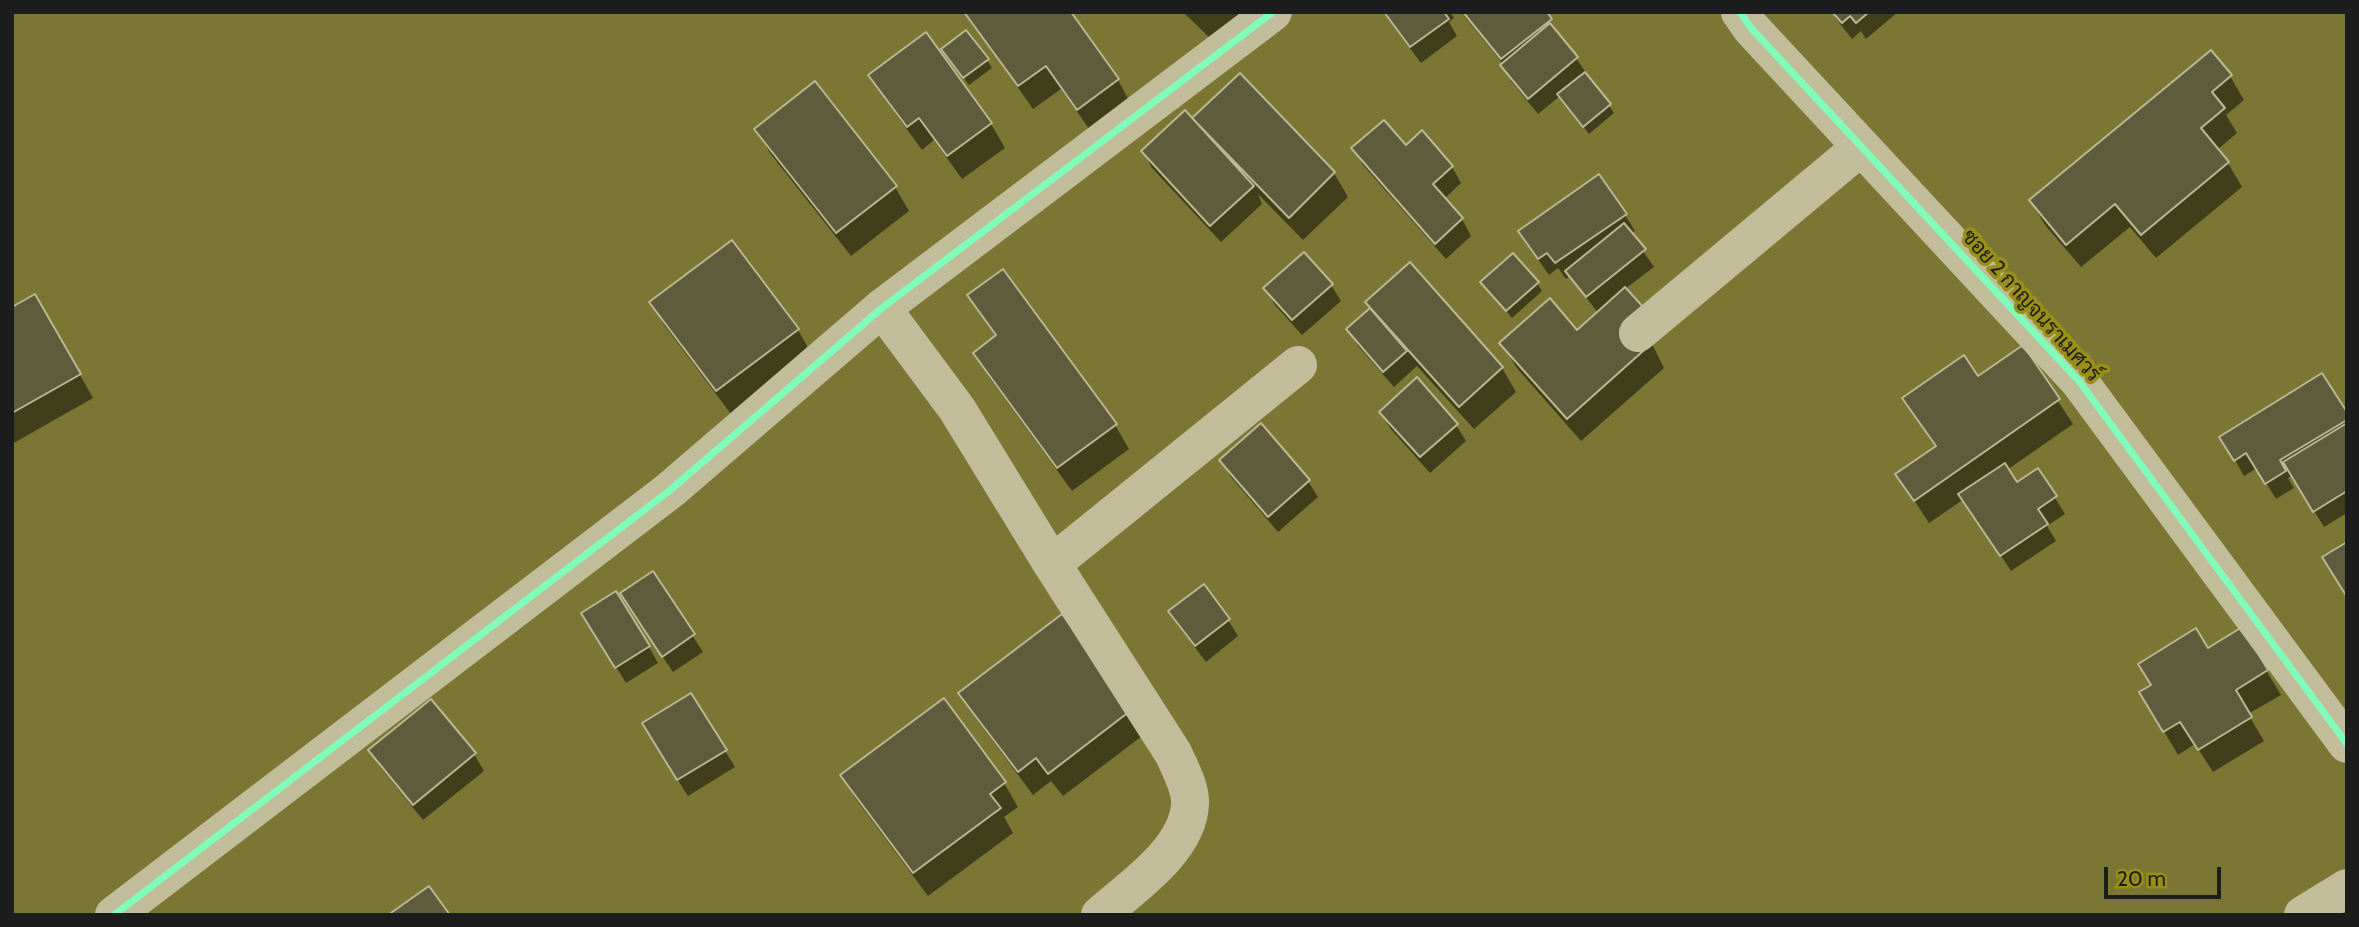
<!DOCTYPE html>
<html>
<head>
<meta charset="utf-8">
<style>
	body { margin:0 }
	#map { position:relative; width:2359px; height:927px; overflow:hidden; background:#7b7634; font-family:Cabin,sans-serif }
	canvas { display:block }
	.frame { position:absolute; inset:0; border:14px solid #1d1d1d; pointer-events:none }
	.scale { position:absolute; left:2104px; top:867px; width:117px; height:32px; box-sizing:border-box; border:4px solid #1d1d1d; border-top:0; padding-left:9px; font-size:21px; line-height:24px; white-space:nowrap; color:#1d1d1d; -webkit-text-stroke:5px #998f16; paint-order:stroke }
</style>
</head>
<body>
<div id="map">
<canvas width="2359" height="927"></canvas>
<div class="frame"></div>
<div class="scale">20 m</div>
</div>
<script>
const ctx = document.querySelector('canvas').getContext('2d');
ctx.lineJoin = 'round';
function paint(path, color) { ctx.fillStyle = color; ctx.fill(path, 'evenodd'); }
function trace(path, color, width, dash) { ctx.strokeStyle = color; ctx.lineWidth = width; ctx.lineCap = dash ? 'butt' : 'round'; ctx.setLineDash(dash || []); ctx.stroke(path); }
function label(font, color, halo, rows, align = 'center') {
  ctx.font = font + ' Cabin,Sarabun,sans-serif'; ctx.lineWidth = 7; ctx.setLineDash([]); ctx.textBaseline = 'middle'; ctx.strokeStyle = halo; ctx.fillStyle = color; for (const [text, x, y, turn = 0] of rows) {
    ctx.save(); ctx.translate(x, y); ctx.rotate((+turn || 0) * Math.PI / 180); ctx.textAlign = isNaN(turn) ? turn : align; if (halo) ctx.strokeText(text, 0, 0); ctx.fillText(text, 0, 0); ctx.restore();
  }
}
const shadow = new Path2D(`
	M965,12L1118,80L1131,104L1092,133L1061,89L1033,109Z
	M1183,12H1243L1209,37Z
	M1383,12H1450L1454,18L1449,22L1457,36L1421,63Z
	M1461,12H1544L1614,113L1589,134L1560,96L1538,114L1511,81L1503,64Z
	M1831,12H1898L1866,39L1861,31L1852,39Z
	M926,35L991,124L1005,148L962,179L934,140L922,150L885,99L871,75Z
	M2211,52L2230,76L2244,100L2226,115L2237,133L2217,150L2228,163L2242,187L2156,258L2130,227L2081,267L2045,225L2031,201Z
	M948,57L987,60L992,68L969,85Z
	M1240,76L1334,173L1348,197L1303,240L1258,194L1262,204L1221,242L1152,168L1143,151L1192,121Z
	M757,129L895,187L909,211L851,256L770,153Z
	M1406,147L1452,167L1461,183L1444,199L1462,219L1471,236L1446,259L1363,165L1354,149Z
	M1625,215L1635,231L1631,234L1654,267L1625,289L1664,368L1581,441L1516,367L1502,343L1577,332L1598,313L1570,276L1566,279L1558,268L1549,275L1530,248Z
	M1482,282L1537,283L1542,291L1512,318Z
	M1331,285L1341,301L1302,335L1275,305L1266,289Z
	M35,296L93,398L12,444V309Z
	M969,296L1115,425L1129,449L1072,491L989,377L975,353L996,337Z
	M652,303L798,330L811,353L731,414L665,326Z
	M1367,303L1502,368L1516,392L1474,429L1417,366L1394,387L1358,346L1349,329L1371,310Z
	M2023,348L2073,424L2007,470L2016,484L2038,470L2065,514L2047,526L2056,541L2011,571L1964,499L1929,523L1897,474L1936,448L1905,399L1978,379Z
	M1381,412L1456,425L1466,441L1430,473L1390,428Z
	M2347,415V513L2324,527L2292,475L2288,478L2294,488L2276,499L2257,468L2244,476L2222,437Z
	M1221,461L1308,481L1318,497L1278,532L1231,477Z
	M652,573L703,652L673,672L631,610Z
	M1170,612L1228,620L1238,636L1206,662L1180,628Z
	M1062,617L1146,733L1063,796L1051,781L1033,795L975,717L961,694Z
	M2241,629L2281,695L2248,714L2264,741L2213,772L2195,744L2178,755L2155,716L2152,686Z
	M593,630L649,647L658,663L626,683Z
	M653,741L725,751L735,767L688,796Z
	M370,751L474,754L484,771L423,820L380,767Z
	M842,776L1004,783L1018,807L1004,817L1013,833L928,896L856,799Z`);
const building = new Path2D(`
	M964,12H1071L1119,79L1077,110L1046,66L1018,86Z
	M1384,12H1444L1449,19L1410,47Z
	M1463,12H1547L1552,19L1501,59Z
	M1832,12H1869L1856,23L1850,16L1842,23Z
	M1550,23L1578,57L1528,99L1500,65Z
	M966,30L989,59L963,78L941,49Z
	M926,32L992,123L947,156L919,118L907,127L868,75Z
	M2211,50L2232,75L2212,92L2225,108L2201,128L2229,162L2141,235L2115,204L2066,245L2029,200Z
	M1585,72L1611,104L1583,127L1557,94Z
	M1240,73L1335,172L1289,218L1192,118Z
	M815,81L897,186L836,233L754,129Z
	M1185,110L1254,186L1210,226L1141,151Z
	M1384,120L1406,145L1422,130L1453,166L1433,184L1463,218L1435,244L1351,148Z
	M1599,174L1627,214L1555,263L1547,253L1538,259L1518,231Z
	M1624,223L1646,249L1586,297L1565,271Z
	M732,240L799,329L716,391L649,302Z
	M1304,252L1333,284L1292,320L1263,288Z
	M1513,253L1539,282L1506,311L1480,282Z
	M1410,262L1503,367L1459,407L1365,302Z
	M1003,269L1117,424L1057,468L973,353L996,335L967,295Z
	M1625,287L1644,308L1652,343L1567,419L1499,343L1550,298L1577,330Z
	M35,294L81,374L12,413V307Z
	M1370,308L1407,351L1383,372L1346,329Z
	M2023,345L2060,399L1914,501L1895,474L1936,446L1902,398L1964,355L1978,376Z
	M2322,373L2347,412V420L2280,460L2286,471L2265,484L2246,453L2234,461L2219,437Z
	M1417,377L1458,424L1420,457L1379,412Z
	M1261,423L1310,480L1268,517L1219,460Z
	M2347,423V491L2313,512L2283,462Z
	M2005,463L2017,482L2038,468L2057,496L2038,509L2048,524L2000,556L1958,494Z
	M2347,542V597L2322,557Z
	M653,571L695,634L662,657L620,593Z
	M1204,584L1230,619L1195,646L1168,611Z
	M616,591L650,646L615,668L581,613Z
	M1062,614L1134,708L1048,774L1036,758L1018,772L958,693Z
	M2242,627L2268,670L2236,690L2252,717L2198,750L2180,722L2163,732L2139,692L2151,685L2138,664L2196,628L2208,648Z
	M691,693L727,750L677,780L642,723Z
	M944,698L1006,782L990,794L1001,808L913,873L840,775Z
	M431,699L476,753L413,805L368,750Z
	M429,886L450,915H388Z`);
const minor = new Path2D(`
	M1740,12L1751,28L2079,381L2347,744
	M882,308L957,409L1052,564L1298,365
	M1638,333L1861,147
	M1052,564L1173,753C1180,768 1191,788 1190,804C1188,850 1132,887 1100,915
	M2303,915L2347,888`);
const tertiary = new Path2D(`
	M114,915L669,491L882,308L1273,12`);
const cycleway = new Path2D(`
	M1740,12L1751,28L2079,381L2347,744
	M114,915L669,491L882,308L1273,12`);
const streetNames = [
	["ซอย 2 กาญจนราเมศวร์",2031,306,48]
];
paint(shadow, '#0007');
paint(building, '#5e5c3c');
trace(building, '#bab793', 2);
trace(minor, '#c1bd9b', 38);
trace(tertiary, '#c1bd9b', 38);
trace(cycleway, '#80ffba', 7);
label('21px', '#1d1d1d', '#998f16', streetNames);
</script>
</body>
</html>
